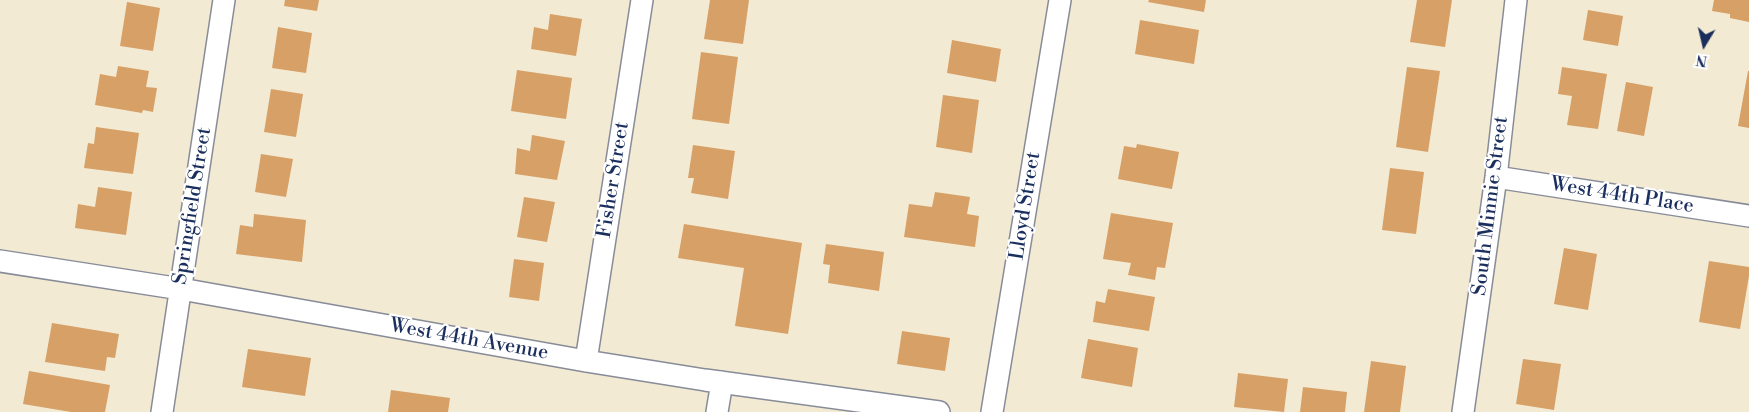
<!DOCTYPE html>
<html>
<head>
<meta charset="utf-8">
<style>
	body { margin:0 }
	#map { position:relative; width:1749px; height:412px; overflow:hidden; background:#f3ead3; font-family:"Libre Bodoni",serif }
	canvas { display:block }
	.north { position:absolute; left:1679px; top:20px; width:50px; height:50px; -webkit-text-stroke:4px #fff; paint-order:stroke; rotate:189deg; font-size:14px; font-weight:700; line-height:20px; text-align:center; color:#1b2f5e }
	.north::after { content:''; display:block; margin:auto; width:18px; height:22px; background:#1b2f5e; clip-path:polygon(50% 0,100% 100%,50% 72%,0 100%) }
</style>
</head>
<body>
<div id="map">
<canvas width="1749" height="412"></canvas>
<div class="north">N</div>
</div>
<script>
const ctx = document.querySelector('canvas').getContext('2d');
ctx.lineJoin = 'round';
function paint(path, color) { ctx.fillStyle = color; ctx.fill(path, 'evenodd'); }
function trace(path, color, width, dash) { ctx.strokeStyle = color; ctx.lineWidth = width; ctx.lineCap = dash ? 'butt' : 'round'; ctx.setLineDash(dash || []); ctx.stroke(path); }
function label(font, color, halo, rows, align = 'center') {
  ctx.font = font + ' "Libre Bodoni",serif'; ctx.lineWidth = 4.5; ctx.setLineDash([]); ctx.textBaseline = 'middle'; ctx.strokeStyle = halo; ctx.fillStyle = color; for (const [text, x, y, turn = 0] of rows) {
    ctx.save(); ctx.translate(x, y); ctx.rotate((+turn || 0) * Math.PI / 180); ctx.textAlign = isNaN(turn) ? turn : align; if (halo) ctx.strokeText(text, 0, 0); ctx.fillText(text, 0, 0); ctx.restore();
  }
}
const building = new Path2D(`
	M285,0H319L317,11L284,6Z
	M710,0H749L743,44L704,39Z
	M1149,0H1206L1204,12L1148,2Z
	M1417,0H1452L1445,47L1410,42Z
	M1714,0H1749V22L1730,18V14L1712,11Z
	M127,2L160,8L153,51L120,46Z
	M1588,10L1623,16L1618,46L1583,40Z
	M550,14L582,19L576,56L531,49L534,27L548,30Z
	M1140,20L1199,30L1194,64L1135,54Z
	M278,27L312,33L306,73L272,68Z
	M952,40L1001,49L996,82L947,73Z
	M701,52L738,57L729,124L692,119Z
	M118,66L149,71L146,87L157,88L153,112L143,110L142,113L95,105L100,74L116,77Z
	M1407,67L1440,71L1428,152L1396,147Z
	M1562,67L1607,74L1598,129L1567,125L1572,96L1558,94Z
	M517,70L572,78L566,119L511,111Z
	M1748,71H1749V128L1738,126Z
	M1626,82L1653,87L1644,136L1617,131Z
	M271,89L303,94L296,137L264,132Z
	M943,95L979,100L972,153L936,147Z
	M96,127L139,133L133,174L84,168L88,143L94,144Z
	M532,135L565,141L557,180L515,174L517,148L530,151Z
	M1137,144L1179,152L1172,189L1118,179L1124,146L1136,148Z
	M693,145L735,151L728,199L691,193L694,178H688Z
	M261,154L293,159L286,197L255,192Z
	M1390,168L1424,172L1416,234L1382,230Z
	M98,187L132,192L126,235L75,228L78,204L95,207Z
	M935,192L970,197L967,214L979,216L975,247L904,237L909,204L932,207Z
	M524,197L555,202L547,242L517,237Z
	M1111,213L1173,223L1165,268L1157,267L1155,280L1128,275L1131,263L1103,259Z
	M254,214L306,220L302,262L236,254L240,225L253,227Z
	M684,224L802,243L788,334L735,326L744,268L678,258Z
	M826,244L884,252L879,291L828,283L830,265L823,264Z
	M1564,248L1597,254L1588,310L1554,304Z
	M514,259L544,263L539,301L509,297Z
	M1709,261L1749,267V276L1740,329L1699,322Z
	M1108,289L1155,297L1149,331L1093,322L1096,301L1105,303Z
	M52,323L119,334L115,358L107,357L105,371L45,362Z
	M902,331L950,338L945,371L897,364Z
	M1088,339L1138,348L1132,387L1081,378Z
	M248,349L311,358L305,396L242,387Z
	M1523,359L1561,364L1554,410L1516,404Z
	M1371,361L1406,366L1400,412H1364Z
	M29,371L110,385L105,412H71L23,404Z
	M1238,373L1288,379L1284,412L1234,407Z
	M1303,387L1347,392L1345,412H1300Z
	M391,390L450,398L448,412H388Z`);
const street = new Path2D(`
	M1496,177L1749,216
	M0,261L181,289L586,361L705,380L939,412
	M586,361L642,0
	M162,412L224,0
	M717,412L722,382
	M992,412L1060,0
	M1463,412L1496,177L1516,0`);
const streetNames = [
	["Fisher Street",614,180,-81],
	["West 44th Place",1622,196,9],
	["Springfield Street",193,206,-81],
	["Lloyd Street",1026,206,-81],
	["South Minnie Street",1491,206,-83],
	["West 44th Avenue",469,340,10]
];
paint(building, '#d6a066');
trace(street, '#878c98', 24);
trace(street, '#fff', 21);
label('20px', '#1b2f5e', '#fff', streetNames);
</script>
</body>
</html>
